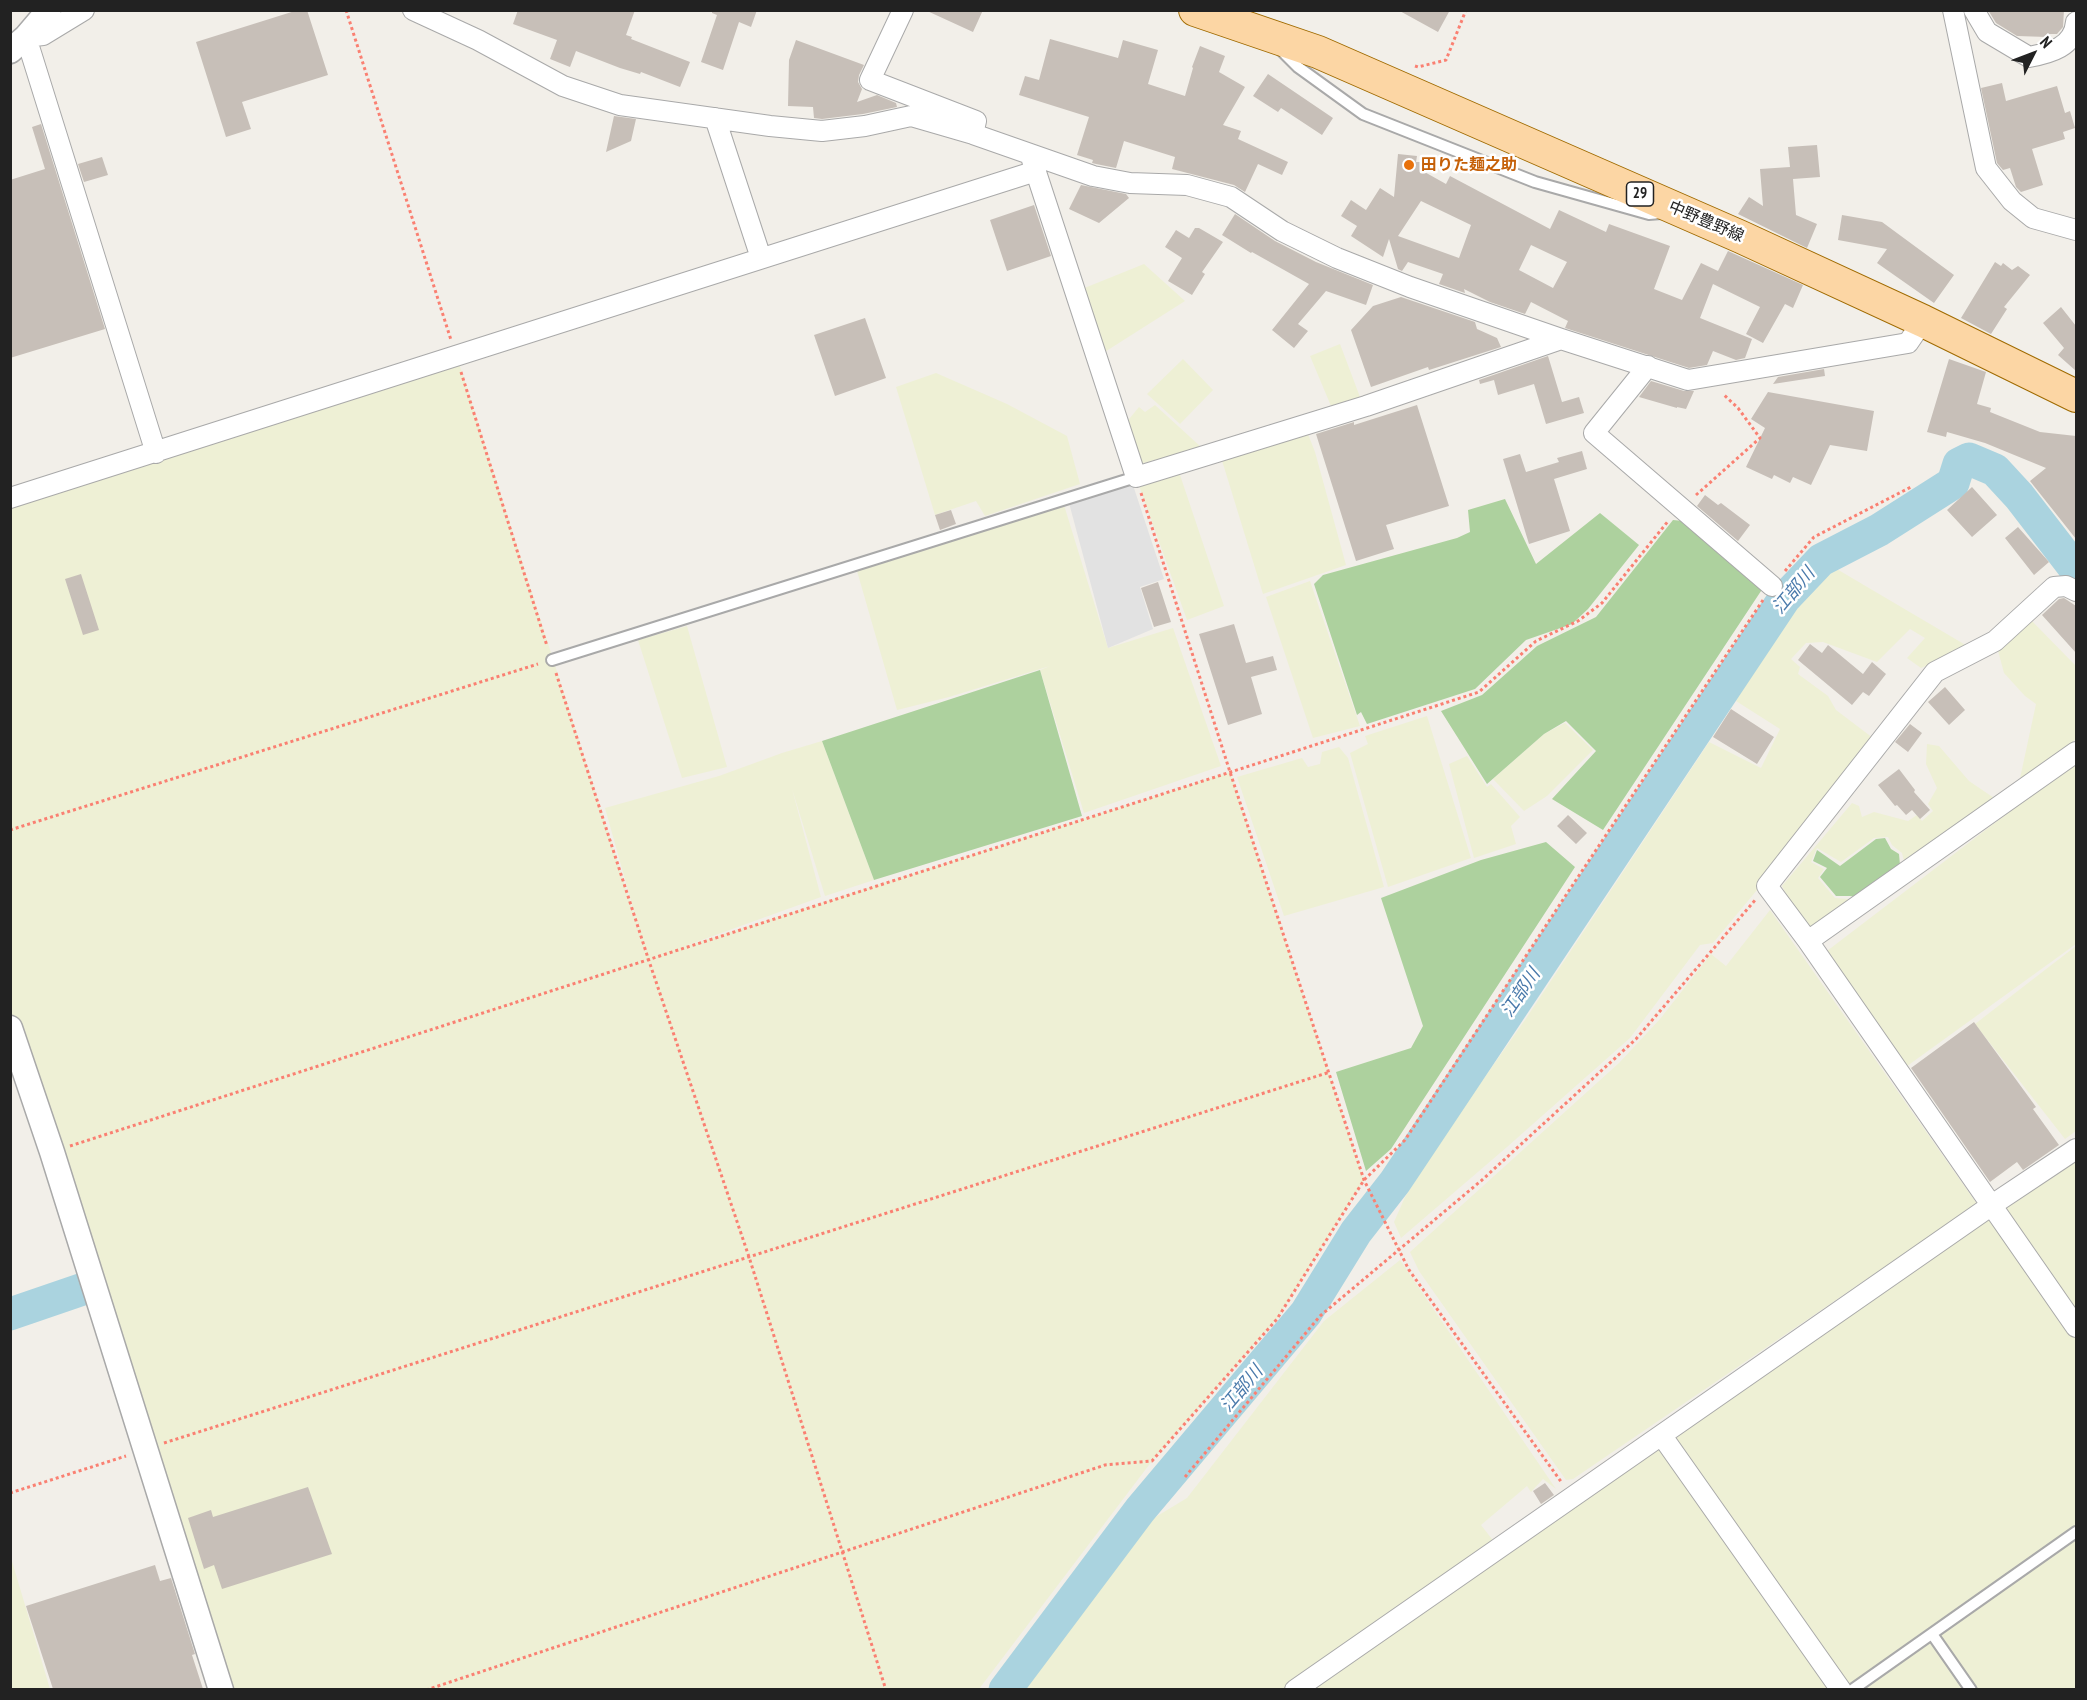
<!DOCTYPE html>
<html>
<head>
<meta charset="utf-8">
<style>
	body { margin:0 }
	#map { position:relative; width:2087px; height:1700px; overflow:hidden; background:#f2efe9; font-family:"PT Sans Narrow",sans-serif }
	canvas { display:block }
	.frame { position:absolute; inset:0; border:12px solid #222; pointer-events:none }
	.north { position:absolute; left:2003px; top:24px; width:60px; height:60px; -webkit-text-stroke:4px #fff; paint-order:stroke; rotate:48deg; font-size:16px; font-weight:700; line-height:24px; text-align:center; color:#222 }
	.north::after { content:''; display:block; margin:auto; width:21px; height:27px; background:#222; clip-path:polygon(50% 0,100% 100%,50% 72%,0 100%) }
</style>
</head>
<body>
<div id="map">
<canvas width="2087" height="1700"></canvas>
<div class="frame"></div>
<div class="north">N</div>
</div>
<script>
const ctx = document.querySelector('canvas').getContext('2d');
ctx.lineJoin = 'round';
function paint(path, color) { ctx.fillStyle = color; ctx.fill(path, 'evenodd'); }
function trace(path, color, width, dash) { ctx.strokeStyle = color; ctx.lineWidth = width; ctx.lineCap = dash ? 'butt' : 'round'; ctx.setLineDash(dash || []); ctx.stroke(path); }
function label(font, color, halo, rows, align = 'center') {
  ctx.font = font + ' "PT Sans Narrow","Noto Sans JP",sans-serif'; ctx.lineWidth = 5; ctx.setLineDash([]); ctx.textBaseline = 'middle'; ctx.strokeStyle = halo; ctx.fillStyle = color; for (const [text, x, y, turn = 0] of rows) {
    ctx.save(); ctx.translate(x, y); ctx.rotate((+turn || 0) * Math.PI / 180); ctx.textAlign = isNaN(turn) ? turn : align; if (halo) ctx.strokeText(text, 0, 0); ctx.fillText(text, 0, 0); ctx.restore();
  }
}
const farmland = new Path2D(`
	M1144,264L1185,301L1100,355L1082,289Z
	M1340,344L1360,397L1331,406L1310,356Z
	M457,357L640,933L605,808L719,776L782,753L822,741L874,880L825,896L792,789L821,897L674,950L1230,772L1364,1180L1277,1319L1152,1461L979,1689H221L11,1028L10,498Z
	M1183,359L1213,390L1180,424L1147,394Z
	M936,373L1007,404L1067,436L1080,484L985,516L976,501L935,515L896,387Z
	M1155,405L1201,447L1140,464L1125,424L1139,407L1145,412Z
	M1306,429L1315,452L1346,565L1263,594L1220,454Z
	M1178,469L1224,606L1187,620L1136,477Z
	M1064,505L1108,648L1173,628L1221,766L1084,813L1040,670L1050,666L949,697L897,710L857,571Z
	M1835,568L1969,647L1921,668L1907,658L1925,638L1910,629L1877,662L1823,642L1806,643L1791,659L1800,667L1798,674L1828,696L1836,710L1873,738L1801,837L1713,943L1700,945L1630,1038L1507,1147L1401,1238L1394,1222L1405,1197L1446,1132L1525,1020L1709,742L1761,768L1780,729L1736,701L1758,656L1784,610L1804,587Z
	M1310,581L1360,726L1313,738L1266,597Z
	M2028,617L2076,666V739L2019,783L2036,704L2025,696L2004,673L1997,647Z
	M687,626L727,767L682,778L638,640Z
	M1427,716L1471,858L1388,887L1350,753L1368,744L1365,736Z
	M1565,723L1593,750L1547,796L1524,811L1493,779L1544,734Z
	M1927,744L1939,746L1969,781L2000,802L1906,869L1902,853L1892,845L1888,837L1874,838L1841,862L1817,848L1811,862L1824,869L1818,878L1835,898L1859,900L1807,935L1782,886L1852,803L1859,806L1862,817L1874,812L1908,821L1917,815L1922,821L1933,811L1928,804L1937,788L1926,764Z
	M1339,747L1348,758L1384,887L1284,916L1237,777L1302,758L1308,767L1320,764L1322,752Z
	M1467,756L1487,787L1491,784L1520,817L1511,826L1516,844L1474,858L1449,764Z
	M2076,761V944L1903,1069L1823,954Z
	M1770,910L1977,1204L1573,1479L1566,1480L1419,1271L1410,1252L1619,1063L1660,1019L1711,954L1726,966Z
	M2076,946V1131L2065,1139L1975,1024Z
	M2076,1158V1316L2000,1208Z
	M1990,1214L2076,1338V1689L1295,1690Z
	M1400,1260L1556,1489L1543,1479L1531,1492L1527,1486L1481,1525L1495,1543L1284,1689L1015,1690L1134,1530L1187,1498L1324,1321Z
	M10,1558H11L50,1689H11Z`);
const forest = new Path2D(`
	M1505,499L1536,564L1600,513L1639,545L1588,609L1572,624L1526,640L1475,689L1367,724L1361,712L1357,715L1314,584L1323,575L1457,538L1470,532L1468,510Z
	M1673,520L1683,521L1763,588L1603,830L1552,799L1596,751L1566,721L1544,734L1487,784L1441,711L1482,695L1537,646L1596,617Z
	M1040,670L1082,816L874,880L822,741Z
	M1885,838L1891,849L1899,854L1900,865L1869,899L1850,896H1836L1820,877L1827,868L1813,861L1817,850L1840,866L1876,839Z
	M1546,842L1575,867L1391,1149L1366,1171L1336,1072L1411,1048L1423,1026L1381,898L1481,860Z`);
const parking = new Path2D(`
	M1132,482L1164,579L1140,587L1153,629L1108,648L1069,503Z`);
const river = new Path2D(`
	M10,1314L83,1289
	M1005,1690L1140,1510L1306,1313L1356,1232L1395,1182L1784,599L1821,560L1879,530L1953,483L1959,464L1969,459L1995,470L2019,496L2076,570`);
const building = new Path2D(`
	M298,10H307L328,75L242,102L251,129L226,137L196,42Z
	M518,10H635L626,35L632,37L631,39L690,62L680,87L641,72L640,74L620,68L576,51L570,67L550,59L557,40L513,24Z
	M712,10H757L751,27L739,22L723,70L701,62L717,15L712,13Z
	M925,10H983L973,32Z
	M1398,10H1450L1438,32Z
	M1988,10H2064L2063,27L2057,34H2047V37L2017,36L1996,23Z
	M1050,39L1118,58L1123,40L1158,50L1148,84L1185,96L1193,68L1192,67L1200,46L1225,56L1219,72L1245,87L1223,125L1241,131L1238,139L1288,162L1282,175L1258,164L1245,192L1234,185L1172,169L1175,157L1124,141L1116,168L1096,164L1092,163L1093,160L1077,155L1089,117L1019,95L1025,76L1039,80Z
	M796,40L864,65L859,75L858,82L862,89L857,102L877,95L896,103L897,107L863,114L822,119L814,118L813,107L788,106L789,60Z
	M1268,74L1333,118L1322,135L1281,108L1278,112L1253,96Z
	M2002,83L2006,101L2057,86L2065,113L2070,111L2075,128L2063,132L2065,139L2032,149L2043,185L2021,192L2016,187L2010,168L2003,170L1997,163L1981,88Z
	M614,116L636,119L631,141L606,152Z
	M41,124L105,329L10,358V180L45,169L32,127Z
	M1817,145L1820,177L1793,179L1796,215L1817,224L1807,248L1738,214L1749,197L1763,206L1760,169L1790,167L1788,147Z
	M1398,154L1417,156L1416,162H1422L1421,170L1446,184L1450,176L1550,229L1559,210L1606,232L1609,224L1670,246L1654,289L1682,300L1701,263L1718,271L1728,251L1803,285L1793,308L1785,304L1763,343L1746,334L1760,307L1713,284L1700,318L1752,339L1745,358L1736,360L1713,351L1707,365L1689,368L1565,328L1568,321L1531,302L1525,314L1490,302L1464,289L1465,293L1439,284L1443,274L1408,262L1402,271L1398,269L1389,239L1383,257L1351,236L1357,226L1341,216L1351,200L1366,210L1380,188L1394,197ZM1421,201L1471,225L1459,258L1398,236ZM1531,245L1567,262L1553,288L1519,270Z
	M102,157L108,175L84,182L78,164Z
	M1081,185L1126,194L1129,198L1099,223L1069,209Z
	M1034,205L1051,256L1007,271L990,220Z
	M1235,214L1275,241L1316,262L1373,285L1366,305L1326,291L1298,324L1308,331L1294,348L1272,330L1309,284L1252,252L1251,253L1222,235Z
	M1842,215L1882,222L1954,275L1934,303L1877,263L1887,249L1838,240Z
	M1195,228H1199L1223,242L1202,272L1205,274L1192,295L1168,281L1182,258L1165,247L1176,230L1189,238Z
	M1995,262L2001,266L2003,263L2012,270L2018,266L2030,275L2004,307L2007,309L1991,334L1961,318Z
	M1401,297L1475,322L1477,329L1497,338L1501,347L1429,370L1428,367L1371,387L1351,330L1373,306Z
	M2061,307L2076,326V371L2058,355L2064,348L2043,323Z
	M865,318L886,378L835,396L814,335Z
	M1548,356L1562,402L1579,397L1584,413L1546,424L1534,384L1498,395L1494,380L1480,384L1479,380Z
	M1949,359L1986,372L1977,404L1991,408L1990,412L2040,432L2076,436V539L2030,481L2046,468L1985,443L1947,432L1946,437L1927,432Z
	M1824,369L1825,376L1773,384L1778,377Z
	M1651,381L1684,391H1694L1686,409L1677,407V408L1639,397Z
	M1768,392L1874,411L1867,451L1830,445L1811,485L1793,477L1790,483L1774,475L1772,479L1746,467L1765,428L1751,419Z
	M1417,405L1449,506L1386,525L1394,549L1356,561L1316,434L1354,422V425Z
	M1582,451L1587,469L1554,479L1570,531L1529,544L1503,459L1520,454L1526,472L1559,462L1557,458Z
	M1972,487L1997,515L1972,537L1947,510Z
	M1705,495L1718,505L1721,503L1750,525L1738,541L1697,506Z
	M951,510L956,524L940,530L935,515Z
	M2018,527L2049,562L2034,575L2005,538Z
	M81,574L99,630L83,635L65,579Z
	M1158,582L1171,622L1154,627L1141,588Z
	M2064,598L2076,606V653L2042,615L2059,599Z
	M1234,624L1246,663L1273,656L1277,670L1251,677L1262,714L1228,725L1199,634Z
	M1810,644L1822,653L1828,645L1863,674L1872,662L1886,674L1869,696L1863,692L1852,705L1798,660Z
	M1945,687L1965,710L1949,725L1928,702Z
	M1731,709L1774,737L1757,764L1713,737Z
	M1910,724L1922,733L1908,752L1895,742Z
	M1899,769L1915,790L1914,792L1930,810L1920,819L1912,810L1906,815L1897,805L1895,806L1878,785Z
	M1568,815L1587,833L1576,844L1557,826Z
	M1974,1022L2036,1107L2033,1109L2059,1145L2023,1170L2017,1162L1990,1182L1911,1068Z
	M1545,1483L1554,1495L1541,1504L1533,1491Z
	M308,1487L332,1554L222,1589L214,1565L204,1569L188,1518L211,1510L213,1517Z
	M155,1565L160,1581L171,1578L195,1654L192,1655L203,1689H53L26,1606Z`);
const path = new Path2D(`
	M346,10L451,340
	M1415,66L1418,67L1446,60L1466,10
	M461,372L547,646
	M1141,493L1230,772L1364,1180L1409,1270L1562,1483
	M1696,495L1760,438L1738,408L1723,394
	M1785,571L1814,537L1911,487
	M556,673L648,958L749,1257L886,1690
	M10,830L538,664
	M70,1146L1479,692L1536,641L1578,621L1602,603L1669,520
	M164,1443L1330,1072
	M1185,1477L1320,1316L1482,1180L1636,1039L1756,899
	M10,1493L126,1456
	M426,1690L1105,1465L1152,1461L1277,1319L1364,1180L1405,1140L1570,889L1763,600`);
const service = new Path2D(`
	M1281,50L1298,67L1363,114L1535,182L1649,214L1661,213
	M552,660L1136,477
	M1932,1634L1971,1690
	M1852,1690L2076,1532`);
const minor = new Path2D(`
	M84,10L43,35L26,37L156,453
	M413,10L478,40L563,86L620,105L770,126L822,131L865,126L911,116L973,134L1093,176L1130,183L1187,185L1231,197L1282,231L1337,258L1410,287L1561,339L1688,380L1908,343L1923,321
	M903,10L870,80L976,121L973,134
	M1953,10L1986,168L2012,201L2033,218L2076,230
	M1974,10L1987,32L2029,57C2050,53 2074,47 2076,22
	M715,118L761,258
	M1032,160L1136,477L1366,406L1561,339
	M1648,366L1594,433L1772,586
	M10,498L1036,171
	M2076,591L2066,586L2054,587L1995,641L1935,672L1767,886L1808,941L2076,1327
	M1808,941L2076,752
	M1662,1436L1841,1690
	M1295,1690L1992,1205L2076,1149`);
const tertiary = new Path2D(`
	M10,51L26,37L49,10
	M10,1028L52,1152L221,1690`);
const primary = new Path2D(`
	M1195,10L1318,52L1741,237L1923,321L2076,396`);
const markers = [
	[1409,165,6,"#e8710a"]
];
const shields = [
	[1640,194,27]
];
const shieldNames = [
	["29",1640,194]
];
const foodNames = [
	["田りた麺之助",1421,165]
];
const streetNames = [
	["中野豊野線",1706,222,23]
];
const waterNames = [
	["江部川",1794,591,-50],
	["江部川",1521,993,-56],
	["江部川",1242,1389,-50]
];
paint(farmland, '#eef0d5');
paint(forest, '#add19e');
paint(parking, '#e2e2e2');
trace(river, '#aad3df', 33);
paint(building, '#c7bfb8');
trace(service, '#a9a9a9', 14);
trace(minor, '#a9a9a9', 22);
trace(tertiary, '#a9a9a9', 27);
trace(primary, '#a06b00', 34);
trace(path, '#fa8072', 3, [3, 3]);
trace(service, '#fff', 10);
trace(minor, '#fff', 20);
trace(tertiary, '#fff', 24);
trace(primary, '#fcd6a4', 32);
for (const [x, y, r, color] of markers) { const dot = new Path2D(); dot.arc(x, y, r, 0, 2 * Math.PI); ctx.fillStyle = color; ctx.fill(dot); trace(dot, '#fff', 2); }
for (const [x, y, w] of shields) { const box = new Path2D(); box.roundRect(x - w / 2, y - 12, w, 24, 4.5); ctx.fillStyle = '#fff'; ctx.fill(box); trace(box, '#222', 1.5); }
label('bold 15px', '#222', null, shieldNames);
label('bold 16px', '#c56008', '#fff', foodNames, 'left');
label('16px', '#222', '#fff', streetNames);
label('italic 18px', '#4a7aab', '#fff', waterNames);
</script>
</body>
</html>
